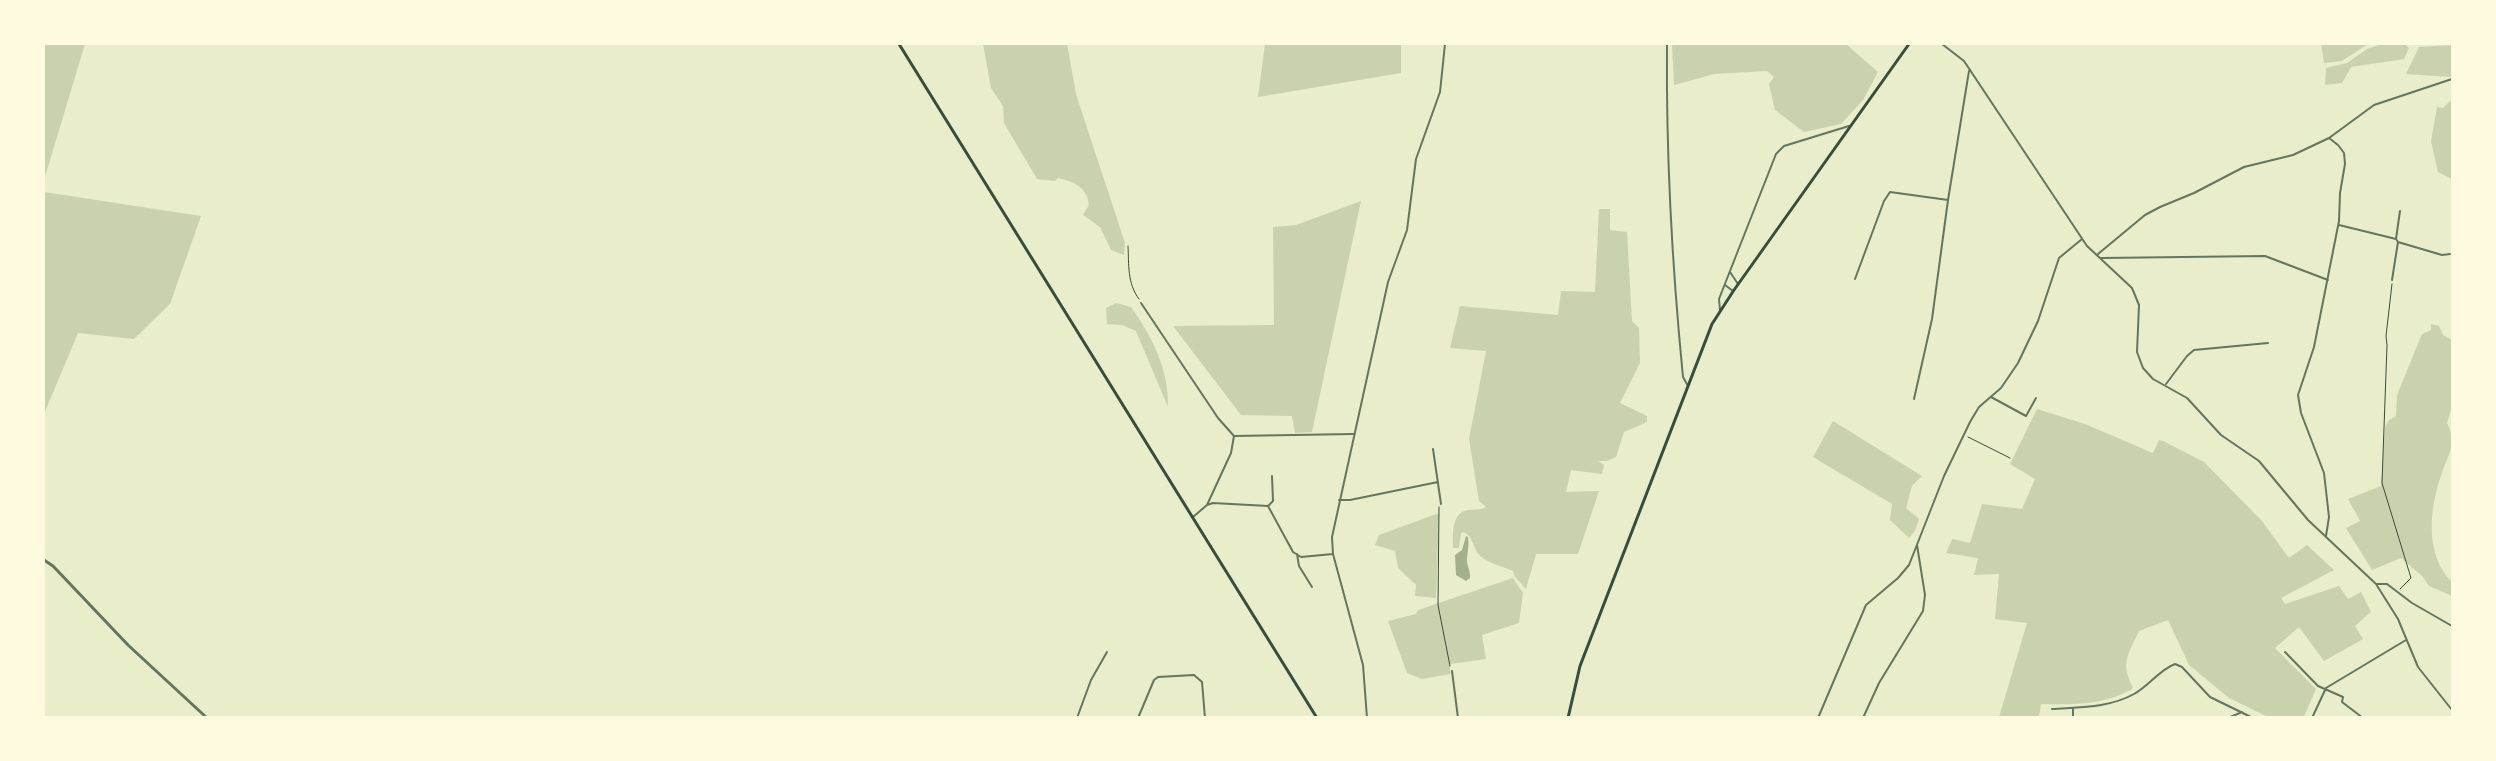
<!DOCTYPE html>
<html>
<head>
<meta charset="utf-8">
<style>
	body { margin:0 }
	#map { position:relative; width:2496px; height:761px; overflow:hidden; background:#e9edc9; font-family:"Noto Sans",sans-serif }
	canvas { display:block }
	.frame { position:absolute; inset:0; border:45px solid #fefae0; pointer-events:none }
</style>
</head>
<body>
<div id="map">
<canvas width="2496" height="761"></canvas>
<div class="frame"></div>
</div>
<script>
const ctx = document.querySelector('canvas').getContext('2d');
ctx.lineJoin = 'round';
function paint(path, color) { ctx.fillStyle = color; ctx.fill(path, 'evenodd'); }
function trace(path, color, width, dash) { ctx.strokeStyle = color; ctx.lineWidth = width; ctx.lineCap = dash ? 'butt' : 'round'; ctx.setLineDash(dash || []); ctx.stroke(path); }
const green = new Path2D(`
	M44,44H85L44,180Z
	M983,44H1067L1076,94L1125,243L1124,255L1111,250L1100,227L1083,215L1089,205C1087,187 1074,182 1058,178L1055,181L1037,179L1004,123L1003,106L991,88Z
	M1265,44H1401V73L1258,97Z
	M1672,44H1846L1878,72L1863,100L1841,124L1804,132L1775,110L1769,84L1774,77L1767,71L1714,74L1674,85Z
	M2321,44H2368L2342,61L2324,63Z
	M2382,44H2404L2409,48L2404,59L2351,67L2342,83L2325,85L2326,68L2347,63L2367,49Z
	M2452,45V77L2406,74L2419,47Z
	M2451,100L2452,102V179L2438,172L2431,141L2437,107L2443,108Z
	M44,192L201,216L170,304L134,339L78,333L44,414Z
	M1361,201L1312,432L1295,433L1292,416L1241,415L1173,326L1274,325L1273,227L1296,225Z
	M1599,209H1610V230L1627,232L1632,321L1639,328L1640,363L1620,403L1647,416V422L1624,432L1616,457L1607,461H1598L1604,465L1602,474L1571,470L1566,492L1599,491L1578,554H1536L1526,589L1515,577L1513,571C1502,566 1483,562 1477,552C1472,544 1473,537 1464,532L1461,533L1459,548H1453C1453,535 1451,514 1467,510C1475,509 1479,511 1486,507L1479,501L1469,439L1486,351L1450,348L1460,306L1558,315L1561,291L1595,292Z
	M1116,303L1131,307C1152,336 1169,370 1168,407L1136,331L1122,325L1107,324L1106,308Z
	M2431,324L2439,326L2443,335L2452,340V406L2447,423C2458,444 2447,456 2441,476C2429,509 2425,556 2452,582V596L2429,586L2422,576L2401,558L2372,570L2346,528L2360,521L2348,499L2381,486L2385,427L2389,420L2396,416L2397,395L2422,334L2431,330Z
	M2037,409L2085,424L2153,453L2159,440L2163,441L2204,462L2262,521L2289,558L2307,545L2334,570L2281,598L2285,604L2339,586L2348,599L2361,592L2371,612L2355,626L2363,639L2324,661L2299,627L2275,648L2316,689L2304,717H2268L2229,698L2189,665L2168,620L2139,631C2128,655 2120,663 2133,687L2131,690C2102,705 2073,705 2041,704L2039,717H1999L2027,623L1995,619L1999,574L1974,575L1978,558L1946,553L1952,539L1970,543L1982,504L2022,509L2035,479L2010,464Z
	M1833,421L1922,476L1912,486L1906,508L1919,519L1915,531L1909,538L1890,520L1892,504L1813,457Z
	M1439,513L1436,598L1415,596L1416,585L1398,568L1395,551L1375,545L1379,535Z
	M1513,578L1523,593L1519,623L1482,635L1486,659L1450,664V674L1422,679L1407,673L1388,621L1416,614L1418,610Z`);
const water = new Path2D(`
	M1466,536L1468,537C1469,545 1468,550 1467,558C1466,564 1471,571 1470,578L1466,581L1456,575L1455,555L1462,550Z`);
const path = new Path2D(`
	M1128,246C1129,265 1127,283 1139,299
	M2392,284L2386,336L2387,345L2382,483L2411,578L2400,589
	M1968,437L2010,458
	M1439,507L1438,605L1450,666`);
const minor = new Path2D(`
	M1667,44C1666,155 1672,266 1683,377L1688,386
	M1942,44L1964,61L2087,246L2132,288L2139,305L2137,352L2143,368L2153,379L2187,398L2221,435L2259,461L2308,520L2376,584L2398,619L2418,667L2452,710
	M2339,225L2396,239L2398,242
	M2396,239L2400,211
	M2398,242L2442,255L2450,254
	M2098,254L2145,215L2160,207L2194,193L2244,167L2293,155L2329,138L2374,105L2452,79
	M2101,258L2265,256L2328,280
	M1730,272L1738,284
	M1855,279L1884,201L1890,192L1948,200
	M2392,280L2398,242
	M1725,285L1733,291
	M1141,303L1218,418L1234,436
	M1720,310L1719,299L1776,154L1784,146L1849,126
	M2166,384L2187,356L2194,350L2268,343
	M1991,397L2026,416L2036,398
	M1914,399L1932,319L1948,200L1969,71
	M1234,436L1353,434
	M1433,449L1441,504
	M1339,500H1350L1438,482
	M1207,505L1231,453L1234,436
	M1268,506L1273,501L1272,476
	M1193,517L1207,505L1213,503L1268,506L1293,552L1301,557L1333,554
	M2326,536L2329,517L2324,473L2301,413L2298,395L2314,347L2339,221L2340,193L2345,164L2344,153L2338,145L2329,138
	M1297,554L1299,566L1312,587
	M2376,584H2387L2412,603L2452,626
	M2285,652L2318,686L2343,697L2342,702L2363,718
	M1452,671L1458,718
	M2073,708V718
	M2052,709C2079,707 2109,708 2134,694C2149,686 2159,670 2175,664L2182,667L2210,697L2253,718
	M1077,718L1091,680L1107,652
	M1138,718L1154,680L1158,677L1194,675L1202,682L1205,718
	M1367,718L1363,665L1333,554L1332,537L1388,282L1407,230L1416,159L1440,92L1445,44
	M1818,718L1866,605L1898,578L1909,565L1944,476L1970,422L1979,407L2001,388L2018,363L2038,321L2059,258L2082,239
	M1863,718L1879,683L1923,611L1925,595L1917,545
	M2228,718L2242,712
	M2312,718L2326,688L2406,640
	M2452,718V717`);
const tertiary = new Path2D(`
	M44,560L53,566L128,645L207,718`);
const secondary = new Path2D(`
	M899,44L1317,718
	M1568,718L1580,666L1712,324L1734,290L1909,44`);
paint(green, '#cad2ad');
paint(water, '#a3b18a');
trace(path, '#344e41', 1);
trace(minor, '#617663', 2);
trace(tertiary, '#617663', 3);
trace(secondary, '#344e41', 3);
</script>
</body>
</html>
